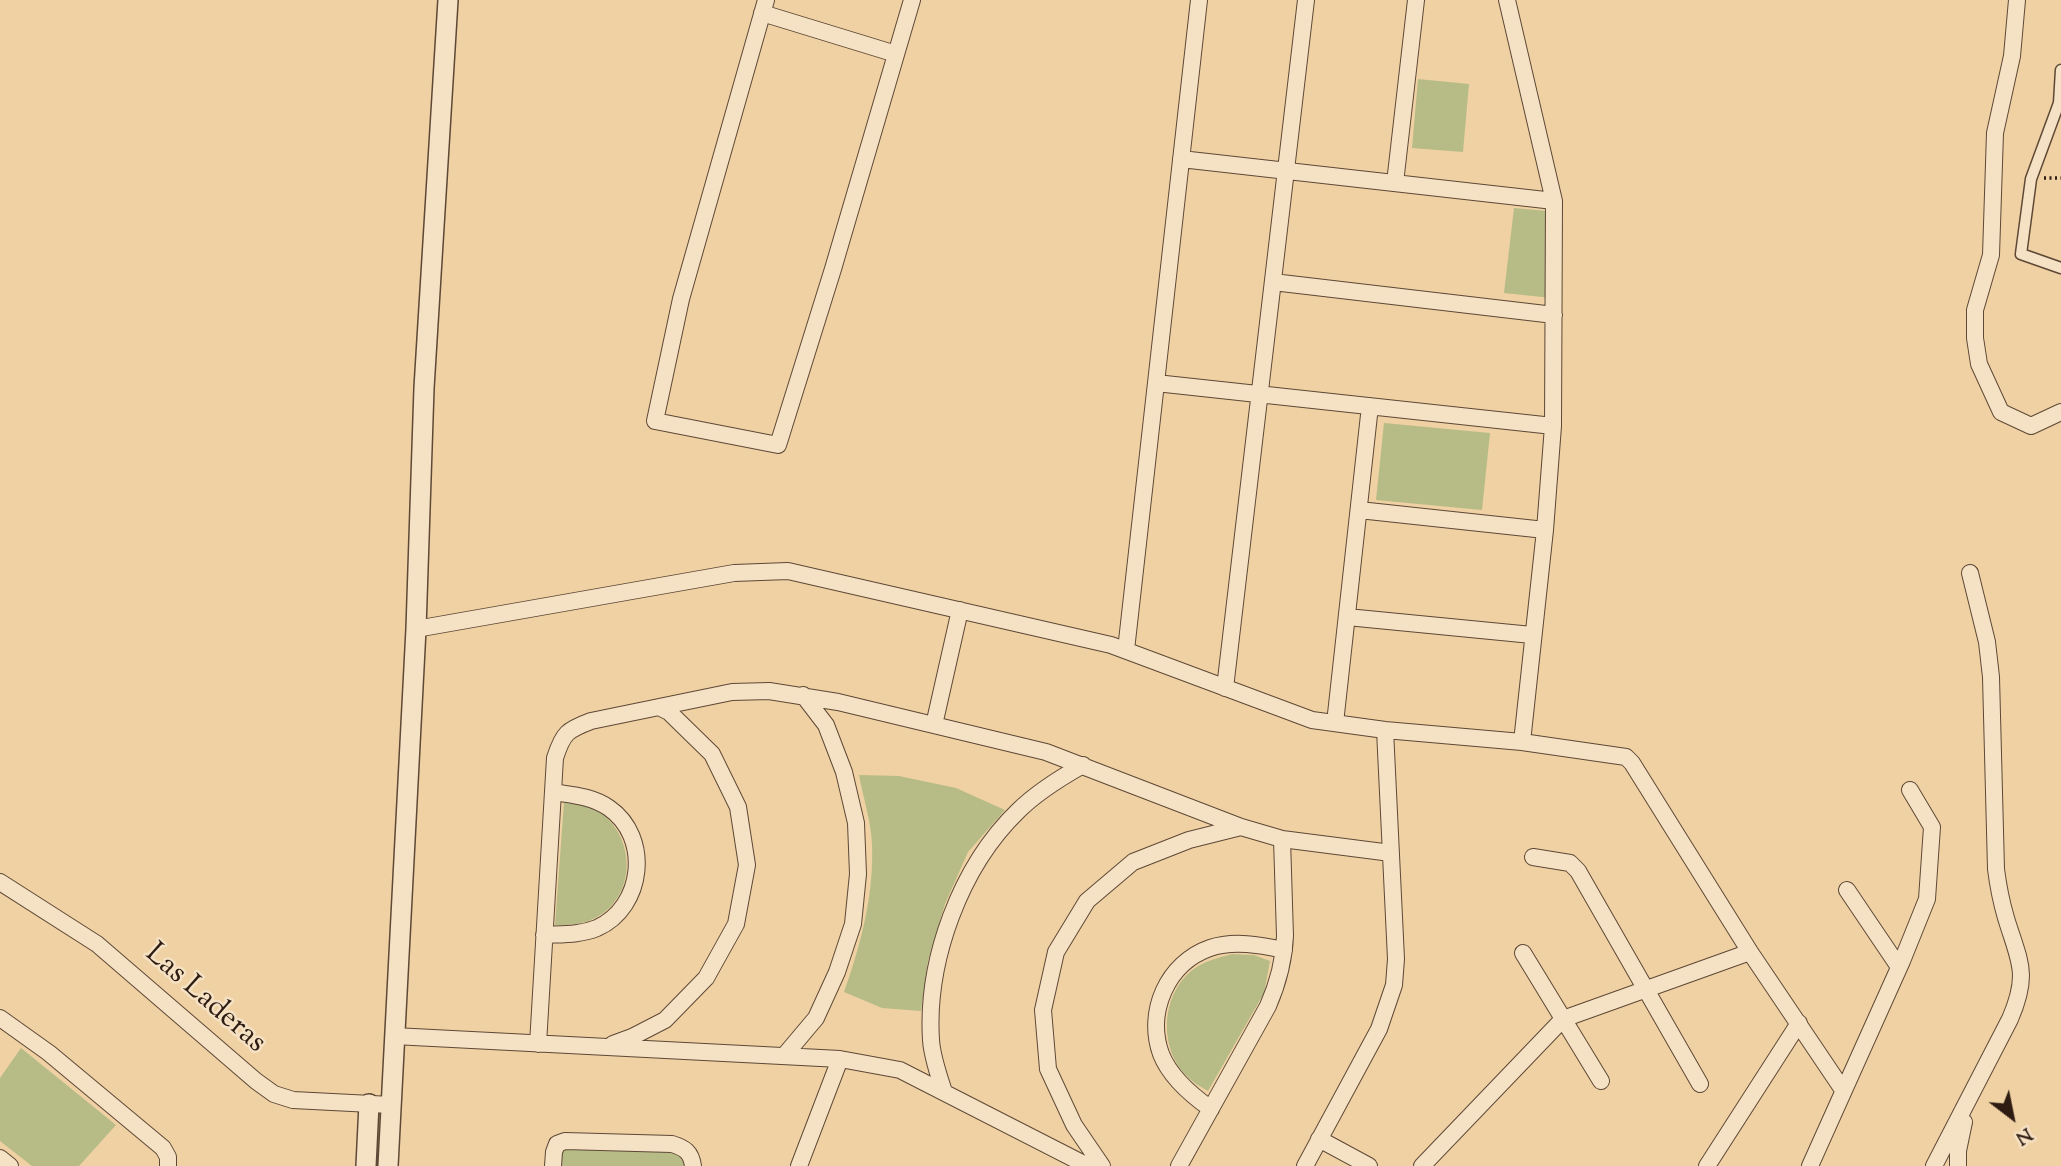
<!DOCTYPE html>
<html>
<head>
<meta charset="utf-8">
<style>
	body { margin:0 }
	#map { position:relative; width:2061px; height:1166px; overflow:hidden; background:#efd1a3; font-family:"Sorts Mill Goudy",serif }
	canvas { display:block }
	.north { position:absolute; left:1977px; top:1082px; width:70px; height:70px; -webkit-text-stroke:5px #f5e1c3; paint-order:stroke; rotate:148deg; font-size:19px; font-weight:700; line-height:28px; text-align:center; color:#2e1b12 }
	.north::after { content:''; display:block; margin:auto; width:24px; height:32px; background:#2e1b12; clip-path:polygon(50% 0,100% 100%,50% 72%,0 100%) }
</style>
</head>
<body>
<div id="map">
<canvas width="2061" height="1166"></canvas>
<div class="north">N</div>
</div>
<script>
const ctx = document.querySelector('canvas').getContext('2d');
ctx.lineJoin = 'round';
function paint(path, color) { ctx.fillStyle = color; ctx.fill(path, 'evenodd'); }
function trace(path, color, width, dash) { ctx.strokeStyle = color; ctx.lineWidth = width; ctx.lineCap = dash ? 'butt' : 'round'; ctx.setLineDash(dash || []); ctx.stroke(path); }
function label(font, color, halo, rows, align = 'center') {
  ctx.font = font + ' "Sorts Mill Goudy",serif'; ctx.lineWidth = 5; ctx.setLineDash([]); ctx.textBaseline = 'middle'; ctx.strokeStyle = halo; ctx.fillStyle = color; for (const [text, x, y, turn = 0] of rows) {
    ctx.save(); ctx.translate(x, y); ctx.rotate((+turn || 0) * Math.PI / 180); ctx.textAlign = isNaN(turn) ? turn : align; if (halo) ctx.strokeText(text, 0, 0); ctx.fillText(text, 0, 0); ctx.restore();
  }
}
const green = new Path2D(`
	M1418,79L1469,84L1463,152L1412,148Z
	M1514,208L1559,212L1561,299L1504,293Z
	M1384,423L1490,433L1482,510L1376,500Z
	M859,775L899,776L956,788L1005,810L968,852L945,904L928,961L921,1011L882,1008L844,992C861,944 874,895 872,844C871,821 863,797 859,775Z
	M564,802C571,803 579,803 585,805C636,822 642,897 593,919C580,925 569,925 555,925Z
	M1232,954L1254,955L1270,961L1264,993L1208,1091C1202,1087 1195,1084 1190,1079C1158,1052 1160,997 1191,971C1204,961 1217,958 1232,954Z
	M21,1048L116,1125L79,1166H32L0,1141V1078Z
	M562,1147L678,1153L685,1166H561Z`);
const path = new Path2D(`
	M2044,178H2061`);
const pedestrian = new Path2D(`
	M2061,70L2059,103L2031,179L2021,254L2061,268`);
const minor = new Path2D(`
	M766,0L681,299L655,421L778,445L833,269L912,0
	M1507,0L1554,201L1553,426L1545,530L1522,742
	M2017,0L2012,56L1995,133L1991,255L1975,310V338L1979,364L2001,412L2031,426L2061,412
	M762,13L896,54
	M1181,159L1554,201
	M1395,183L1416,0
	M1273,282L1554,315
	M1156,383L1553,426
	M1359,510L1545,530
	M1347,617L1532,635
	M416,629L734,573L788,571L1111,645L1312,720L1385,730L1522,742L1626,757L1632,763L1750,952L1843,1090
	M1126,650L1199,0
	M1225,688L1306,0
	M1335,723L1370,406
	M934,725L960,610
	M1533,857L1570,863L1578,871L1700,1084
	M0,882L97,944L256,1081L274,1094L293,1100L391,1105
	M1847,890L1899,967
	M544,935C562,934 580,935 597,928C644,907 651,837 609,808C592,796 572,795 553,792
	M1523,953L1601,1081
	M0,1018L49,1053L163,1148L168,1157V1166
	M394,1036L840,1059L900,1070L1088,1166
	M538,1044L555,758C563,733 567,730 591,721L732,692L769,691L838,702L1046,752L1241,827L1282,839L1391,853
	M613,1044L632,1037L665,1020L706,978L736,924L747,865L738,807L712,754L669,712L661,708
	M784,1056L816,1018L837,972L853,924L858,874L856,823L844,772L826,725L803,695
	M944,1092C939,1076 932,1057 931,1040C926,961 960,867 1018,811C1037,792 1060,778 1083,765
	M1211,1109C1191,1095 1170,1077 1161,1054C1146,1012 1167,963 1210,948C1234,940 1260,945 1284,950
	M1319,1139L1369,1166
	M0,1158L10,1166
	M553,1166L554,1152L557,1144L565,1141L672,1144C685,1148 691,1152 693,1166
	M799,1166L840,1059
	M1102,1166L1074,1125L1048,1069L1043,1010L1056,952L1087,901L1133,862L1189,840L1241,827
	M1179,1166L1268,1006C1278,983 1284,961 1285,936L1282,839
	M1305,1166L1379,1029L1394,985L1396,959L1385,730
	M1422,1166L1563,1019L1750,952
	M1707,1166L1799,1023
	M1810,1166L1902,961L1927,899L1932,827L1910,790
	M1934,1166L2010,1019C2030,973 2019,961 2006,918C2001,901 1998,885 1996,869L1991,677L1987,642L1970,573
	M1958,1166V1151L1964,1122`);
const tertiary = new Path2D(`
	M366,1166L369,1104
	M388,1166L416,629L424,388L448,0`);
const streetNames = [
	["Las Laderas",204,1000,41]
];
paint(green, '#b7bc87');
trace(pedestrian, '#5e4836', 13);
trace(minor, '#5e4836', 18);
trace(tertiary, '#5e4836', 22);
trace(path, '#2e1b12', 3.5, [2, 3.5]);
trace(pedestrian, '#f5e1c3', 10);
trace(minor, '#f5e1c3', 16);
trace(tertiary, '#f5e1c3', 19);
label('30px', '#2e1b12', '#f5e1c3', streetNames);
</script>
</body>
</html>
